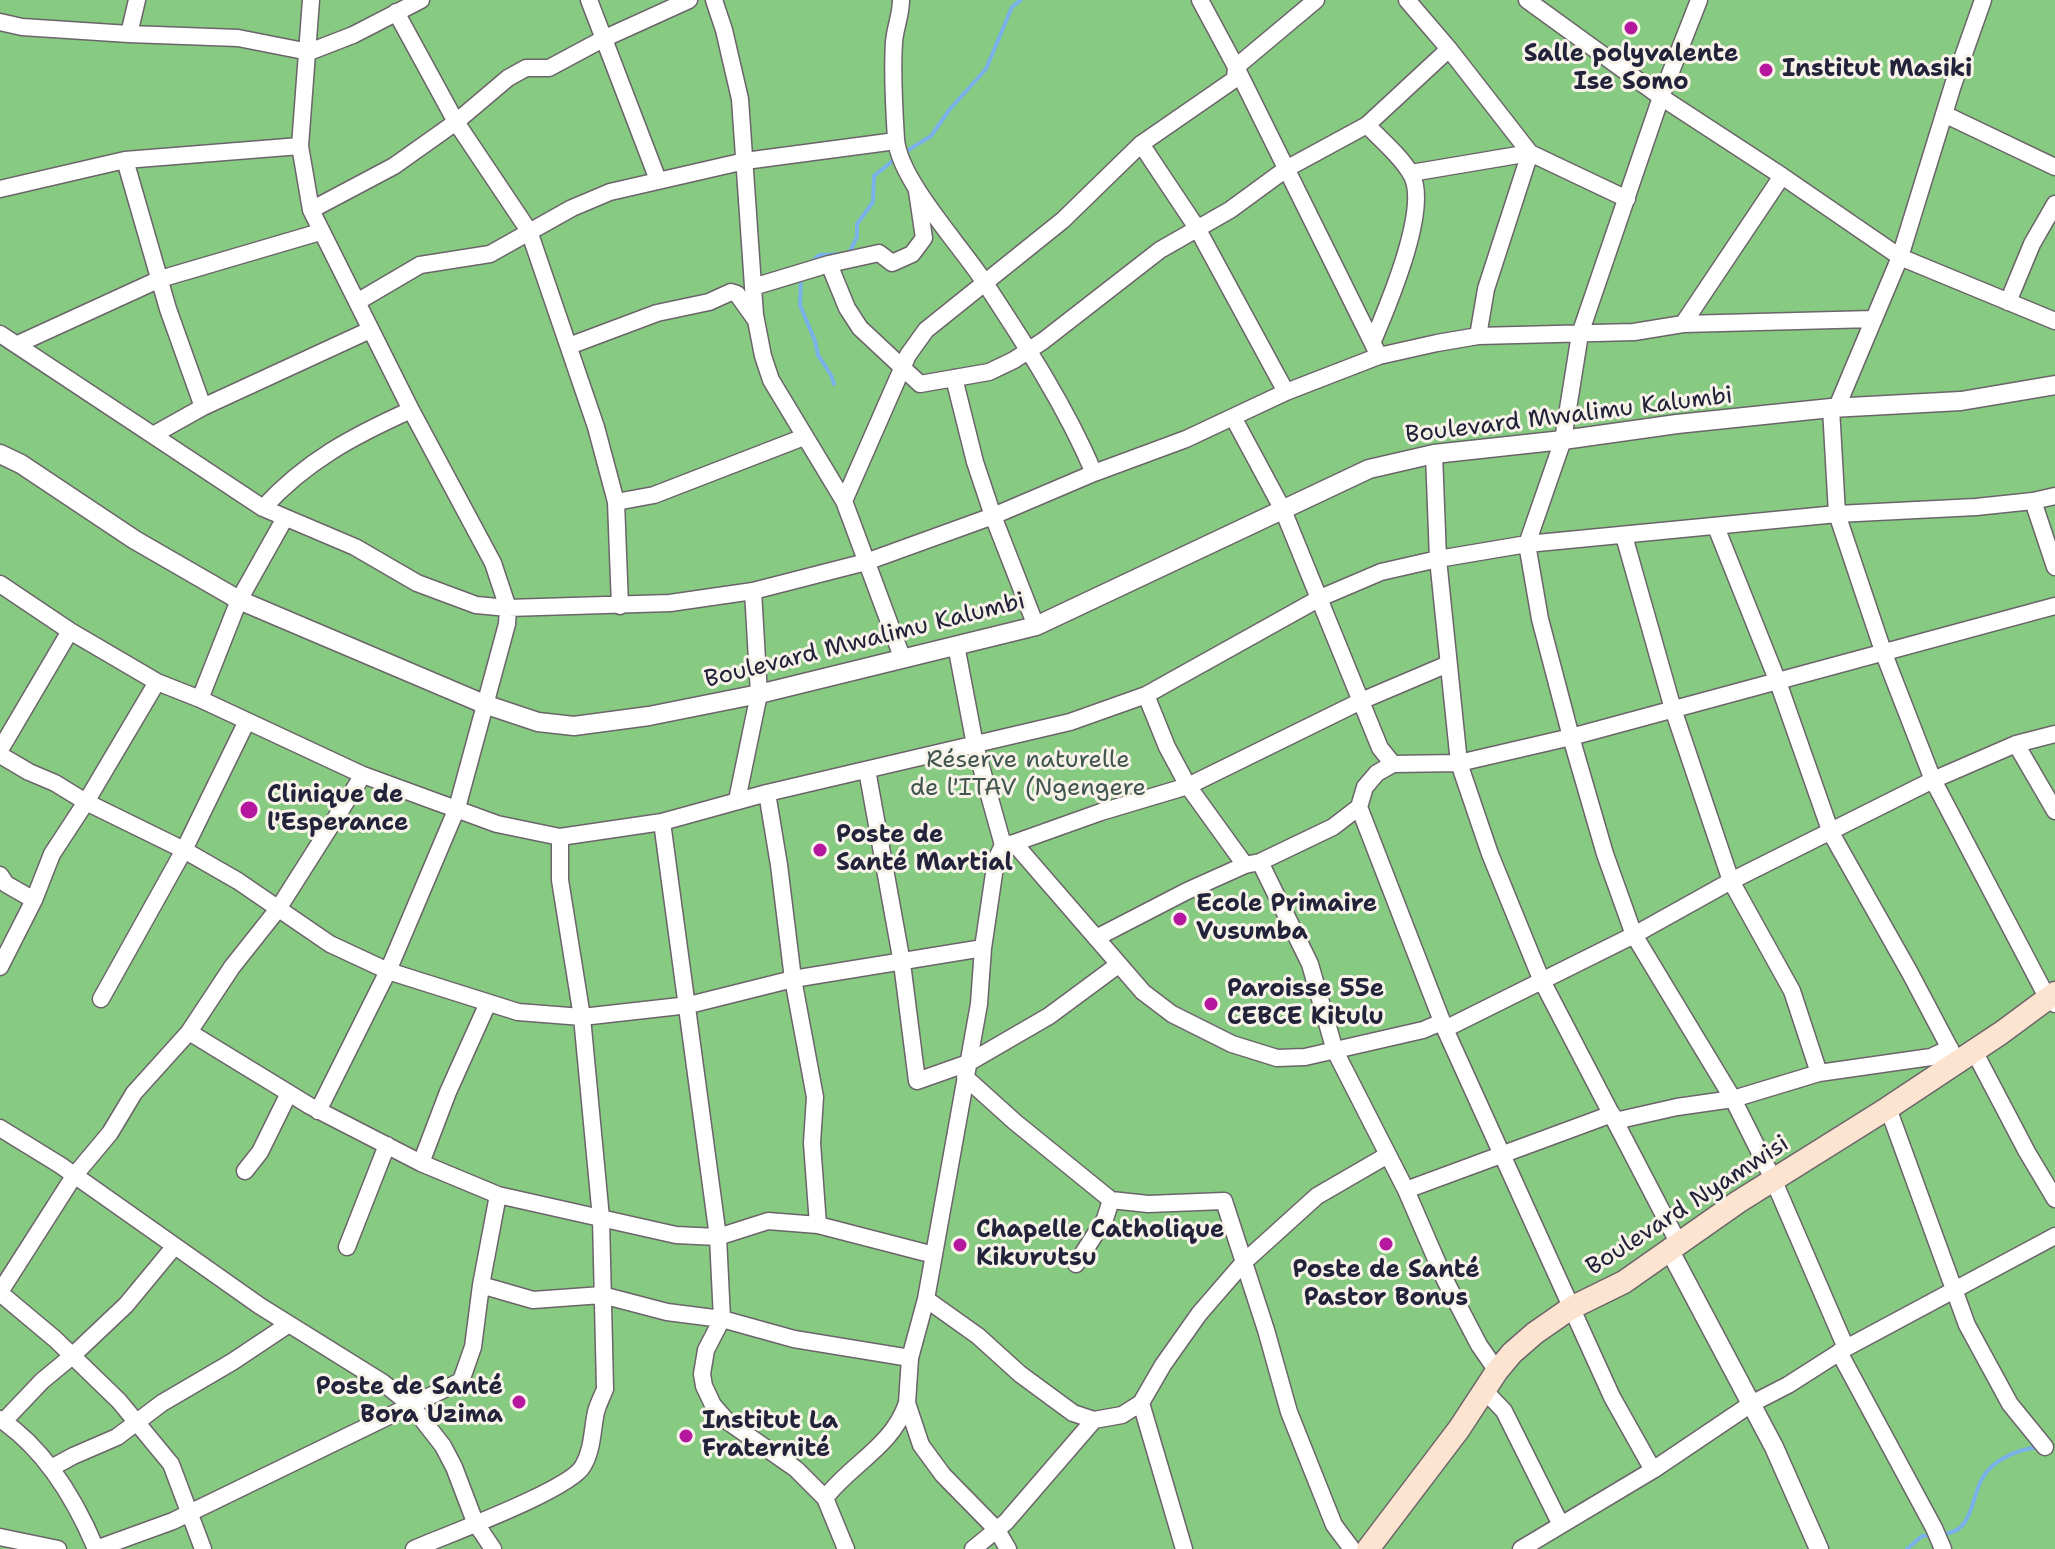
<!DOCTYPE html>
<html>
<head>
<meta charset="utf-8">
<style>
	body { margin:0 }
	canvas { display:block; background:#f2debf }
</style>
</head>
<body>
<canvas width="2055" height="1549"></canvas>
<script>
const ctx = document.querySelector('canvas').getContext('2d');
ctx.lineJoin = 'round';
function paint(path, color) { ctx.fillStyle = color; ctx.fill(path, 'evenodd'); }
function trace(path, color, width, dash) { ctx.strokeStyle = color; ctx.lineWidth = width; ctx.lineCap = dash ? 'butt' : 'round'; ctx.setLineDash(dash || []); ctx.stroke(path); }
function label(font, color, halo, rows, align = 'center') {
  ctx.font = font + ' "Shantell Sans",sans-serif'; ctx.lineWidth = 6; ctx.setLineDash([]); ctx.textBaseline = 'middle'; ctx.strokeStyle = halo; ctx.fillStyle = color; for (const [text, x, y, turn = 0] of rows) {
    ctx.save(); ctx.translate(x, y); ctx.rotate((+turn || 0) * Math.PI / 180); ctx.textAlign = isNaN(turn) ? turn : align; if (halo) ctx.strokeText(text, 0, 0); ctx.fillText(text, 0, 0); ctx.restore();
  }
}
const green = new Path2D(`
	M0,0H2055V1549H0Z`);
const stream = new Path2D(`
	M902,154L931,136L950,109L986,69L1012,7L1021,0
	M849,253L857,237V224L873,202L874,176L895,159
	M812,262L819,255L840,254
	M801,278L800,305L815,341L818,355L831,375L834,384
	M1941,1534C1974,1534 1970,1498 1983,1477C1994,1459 2019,1449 2039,1447
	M1907,1549L1922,1536L1932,1535`);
const minor = new Path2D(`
	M311,0L300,146L311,210L411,410L493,563L508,608L670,603L753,591L866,562L993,516L1094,473L1186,439L1286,392L1379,356L1437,343L1478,336L1634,332L1683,324L1873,319
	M589,0L658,180
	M714,0L724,30L740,99L755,315L763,356L771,380L844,501L902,657
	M901,0C901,15 895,28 894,42C892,73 894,108 896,139C899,180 962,247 985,283C1025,344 1065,405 1094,473
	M1200,0L1236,67L1379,356
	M1407,0L1449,49L1530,153L1627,199
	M1527,0L1661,97L1782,176L1900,257L2055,321
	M1699,0L1661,97L1580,334L1563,440L1527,544L1540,619L1571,737L1605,854L1634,935L1733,1099L1773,1179L1846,1348
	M396,12L456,122L529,231L596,427L616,502L620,606
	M0,22L22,27L129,34L238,38L309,52L353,35L421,0
	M129,34L137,0
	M1944,114L2055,167
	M1367,125C1381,140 1403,158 1412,176C1429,210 1388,305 1373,341
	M1141,144L1197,228L1286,392
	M125,160L168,309L203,407
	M1411,173L1530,153
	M0,189L125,160L300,146
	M311,210L394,166L456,122L508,78L526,68H549L603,39L689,0
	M829,264L847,308L860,328L920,384L989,372L1014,360L1043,341L1160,250L1230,210L1286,169L1367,125L1449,49
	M753,287L829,264L879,253L892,263L912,254L924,238L917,191
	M357,302L420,265L490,254L572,208L610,192L745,161L896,141
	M2008,302L2032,244L2055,204
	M1683,324L1782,176
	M0,334L263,508L355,547L417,583L476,605L508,608L507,624L457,808L388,971L318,1111
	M1478,336L1486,289L1530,153
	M18,344L160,279L320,232
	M569,346L657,313L709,302L731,292L737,294L755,319
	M954,378L975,462L993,516L1036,626
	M1837,407L1900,257L1953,85L1983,0
	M1831,408L1837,514L1884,654L1933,780L2048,999L2055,1004
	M1233,417L1283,510L1380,748L1393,764L1459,763L1571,737L2055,606
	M153,435L203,407L370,330
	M1434,454L1438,559L1459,763L1490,854L1541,979L1679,1244
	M844,501L908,355L926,330L1063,220L1141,144L1235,79L1236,67L1316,0
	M2033,501L2055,567
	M616,502L654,495L804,437
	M263,508C306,461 353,436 411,410
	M1716,527L1778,682L1831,833L1910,973L1957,1062
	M1624,536L1673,709L1731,881L1792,991L1819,1073
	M0,584L70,631L157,682L200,699L363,775L497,824L560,837L662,822L767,793L1070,722L1146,695L1320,598L1381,572L1438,559L1527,544L1837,514L1976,507L2033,501L2055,496
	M956,645L975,745L1003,845L996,860L983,948L979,1004L926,1299L910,1358L907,1403L921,1445L943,1475L997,1530L1008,1549
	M1146,695L1167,747L1188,786L1245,865
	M200,699L239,600L285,518
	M2016,744L2055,811
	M0,750L70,631
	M0,755L29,772L55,783L86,802L184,850L238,881L330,944L388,971L518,1012L582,1017L689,1005L793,979L983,948
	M867,770L902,963L917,1081L968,1063L1049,1016L1118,965
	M767,793L779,865L793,979L815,1097L812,1143L818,1225
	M737,800L759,694L753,591
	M1359,807L1445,1029L1612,1397L1653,1470
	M662,822L718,1237L722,1319L706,1350L702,1374L704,1386L713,1405L727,1421L796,1469L825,1498L846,1549
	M1014,843L1101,812L1188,786L1361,701L1448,664
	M1003,845L1014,843L1143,992L1172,1014L1232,1044L1277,1058L1305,1057L1423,1030L1442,1022
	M1260,862L1310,964L1335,1051L1406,1190L1445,1280L1479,1345L1497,1371
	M0,875L6,884L34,900
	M1096,938L1187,891L1245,865L1260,862L1333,827L1359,807L1365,787L1377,773L1393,764
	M0,967L34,900L52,854L86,802L157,682
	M101,999L184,850L247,721
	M1445,1029L1634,935L1731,881L1933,780L2016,744L2055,734
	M189,1032L310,1106L421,1163L498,1195L676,1235L718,1237L768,1221L818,1225L934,1255
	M1974,1051L2027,1152L2055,1199
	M965,1077L1015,1122L1111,1200L1148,1204L1224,1201L1266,1330L1289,1412L1334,1525L1352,1549
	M1888,1108L1967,1325L2010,1404L2045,1447
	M1615,1121L1677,1107L1733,1099L1819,1073L1931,1057L1950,1048
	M0,1128L60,1165L260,1306L382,1382L411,1405L443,1446L454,1467L475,1522L493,1549
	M421,1163L448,1092L488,1003
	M245,1171L260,1152L289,1093
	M1406,1190L1612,1114
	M347,1247L387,1145
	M1076,1264L1105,1219L1111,1200
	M481,1285L533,1300L602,1295L667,1312L722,1319L794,1339L910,1358
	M0,1292L74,1176L110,1133L134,1093L189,1032L232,967L278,909L363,775
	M0,1293L55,1339L119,1401L171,1464L203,1549
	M926,1299L978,1336L1020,1374L1073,1413L1094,1420L1122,1415L1141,1403L1163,1365L1199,1314L1244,1262L1317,1196L1386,1156
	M1839,1352L1934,1528L1943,1549
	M1483,1389L1504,1411L1561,1525
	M1141,1403L1184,1549
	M0,1419C46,1450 75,1499 96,1549
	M4,1421L42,1381L71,1357L126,1305L174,1247
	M51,1468L73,1456L117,1437L162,1403L232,1362L289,1324
	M825,1498C852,1463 892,1447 907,1403
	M0,1537L58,1549
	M96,1549L173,1521L461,1381L473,1347L481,1285L498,1195
	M414,1549C446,1535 570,1490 583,1466C593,1449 592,1430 596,1412C598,1404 602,1397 605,1389L601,1218L582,1017L560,880V837
	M973,1549L1006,1522L1094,1420
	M1521,1549L1653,1470L1751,1404L1788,1385L1846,1348L2055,1236`);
const tertiary = new Path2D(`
	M0,454L21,464L135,540L239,600L484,704L538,722L574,726L649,716L759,694L1036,626L1369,469L1434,454L1563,440L1677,424L1831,408L1961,401L2055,385
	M1670,1251L1774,1447L1819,1549`);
const secondary = new Path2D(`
	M1368,1549L1459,1429L1497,1371L1512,1353L1535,1333L1571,1308L1624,1282L1738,1202L1888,1108L2001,1033L2055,993`);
const markers = [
	[1631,28,8,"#b5179e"],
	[1766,70,8,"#b5179e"],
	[249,810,10,"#b5179e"],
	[820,850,8,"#b5179e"],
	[1180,919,8,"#b5179e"],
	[1211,1004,8,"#b5179e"],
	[1386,1244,8,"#b5179e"],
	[960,1245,8,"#b5179e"],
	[519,1402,8,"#b5179e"],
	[686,1436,8,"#b5179e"]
];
const poiNames = [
	["Salle polyvalente",1631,55,"center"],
	["Ise Somo",1631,83,"center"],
	["Institut Masiki",1782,70],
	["Clinique de",267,796],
	["l'Esperance",267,824],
	["Poste de",836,836],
	["Santé Martial",836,864],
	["Ecole Primaire",1196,905],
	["Vusumba",1196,933],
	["Paroisse 55e",1227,990],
	["CEBCE Kitulu",1227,1018],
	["Chapelle Catholique",976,1231],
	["Kikurutsu",976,1259],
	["Poste de Santé",1386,1271,"center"],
	["Pastor Bonus",1386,1299,"center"],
	["Poste de Santé",503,1388,"right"],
	["Bora Uzima",503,1416,"right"],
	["Institut La",702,1422],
	["Fraternité",702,1450]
];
const streetNames = [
	["Boulevard Mwalimu Kalumbi",1569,416,-7],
	["Boulevard Mwalimu Kalumbi",865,641,-14],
	["Boulevard Nyamwisi",1688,1206,-33]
];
const parkNames = [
	["Réserve naturelle",1028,761],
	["de l'ITAV (Ngengere",1028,789]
];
paint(green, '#87ca82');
trace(stream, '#79b2e9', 4);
trace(minor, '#6b6469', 19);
trace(tertiary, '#6b6469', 21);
trace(secondary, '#6b6469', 25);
trace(minor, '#fff', 16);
trace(tertiary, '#fff', 18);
trace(secondary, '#fde4d1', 22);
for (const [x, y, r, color] of markers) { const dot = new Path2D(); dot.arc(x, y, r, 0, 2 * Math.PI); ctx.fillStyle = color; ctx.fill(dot); trace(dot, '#f7f3e8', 3); }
label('bold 24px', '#22223b', '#f7f3e8', poiNames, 'left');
label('24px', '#22223b', '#f7f3e8', streetNames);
label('24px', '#405450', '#f7f3e8', parkNames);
</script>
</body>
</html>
